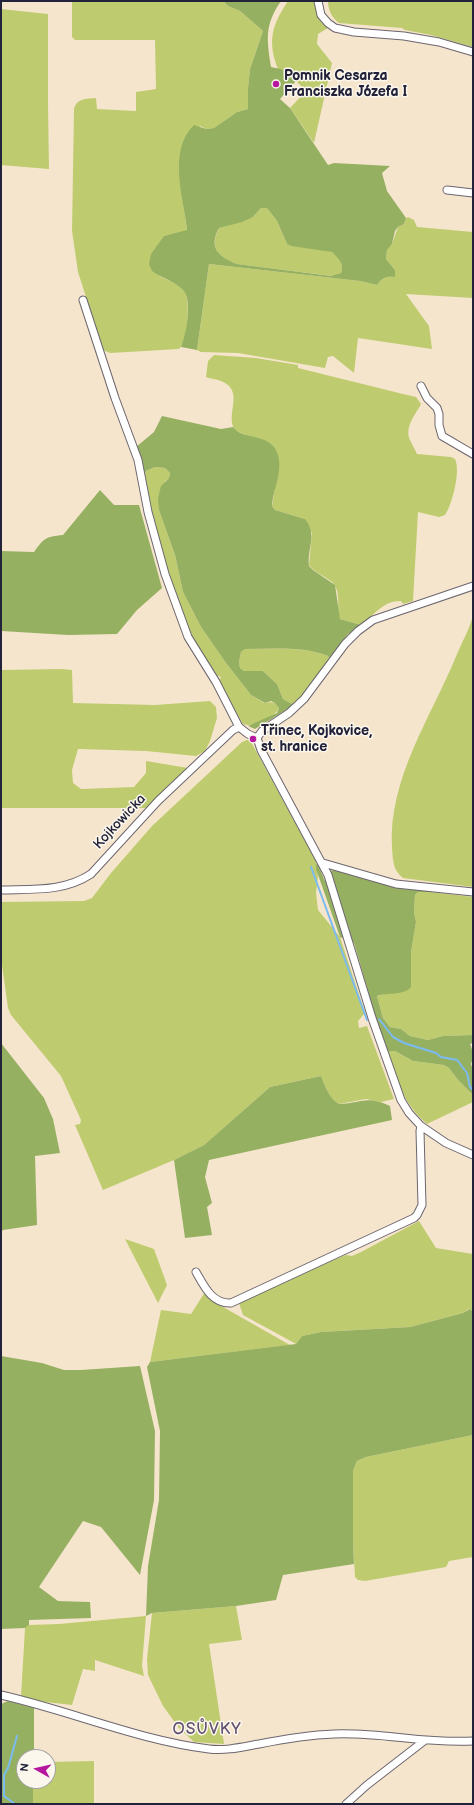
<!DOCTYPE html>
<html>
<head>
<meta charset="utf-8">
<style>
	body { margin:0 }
	#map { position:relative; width:474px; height:1805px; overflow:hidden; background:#f6e5cd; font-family:"Balsamiq Sans",sans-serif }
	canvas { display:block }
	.frame { position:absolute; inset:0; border:2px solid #22223b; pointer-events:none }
	.north { position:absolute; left:16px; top:1749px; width:40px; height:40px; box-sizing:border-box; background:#fbf7ec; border:1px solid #a4a2a5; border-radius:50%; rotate:278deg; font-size:11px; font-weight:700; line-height:16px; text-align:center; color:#22223b }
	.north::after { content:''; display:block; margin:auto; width:14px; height:18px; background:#b5179e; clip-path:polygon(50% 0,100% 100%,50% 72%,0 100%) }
</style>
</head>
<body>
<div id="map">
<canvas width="474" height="1805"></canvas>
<div class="frame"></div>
<div class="north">N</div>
</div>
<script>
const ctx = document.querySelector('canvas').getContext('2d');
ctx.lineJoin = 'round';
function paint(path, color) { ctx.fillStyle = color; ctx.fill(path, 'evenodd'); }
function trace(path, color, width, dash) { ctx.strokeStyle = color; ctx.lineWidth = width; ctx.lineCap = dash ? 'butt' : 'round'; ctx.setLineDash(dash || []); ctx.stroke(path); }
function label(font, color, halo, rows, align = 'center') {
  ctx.font = font + ' "Balsamiq Sans",sans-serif'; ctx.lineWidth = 3; ctx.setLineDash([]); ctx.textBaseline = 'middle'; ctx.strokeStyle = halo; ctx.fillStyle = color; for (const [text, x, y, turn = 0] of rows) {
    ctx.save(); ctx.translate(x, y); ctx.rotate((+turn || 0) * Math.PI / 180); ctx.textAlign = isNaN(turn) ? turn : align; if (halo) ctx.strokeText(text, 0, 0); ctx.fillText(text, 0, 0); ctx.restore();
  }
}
const green = new Path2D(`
	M72,1H223L228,6L240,11L263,31L250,69L248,88V109L237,112L214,128L206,129L200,126L182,195L187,231L164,236L159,276C167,280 178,283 184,291C191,300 188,341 179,349L110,353L103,350L78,272L72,231L74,109C77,98 86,99 96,98L97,109L136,111V92L156,89L155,40H75L72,37Z
	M288,1H316L321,20L328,28L318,34L317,44L332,63L314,143L290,108L306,91L285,70L278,69C267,41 272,25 288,1Z
	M328,1H473V47L431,35L405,30L402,28L339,23C332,18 328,10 328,1Z
	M1,9L48,14V104L49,169L1,165Z
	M262,207L267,208L277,221L287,244C297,245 325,248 332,252C339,256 345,266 341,273L332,276L237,264C218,257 209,248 219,228L253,217Z
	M408,217L414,220L417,227L473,232V298L406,294L429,326L432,349L358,338L354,373L333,356L328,357L325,368L238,353L201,352L197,350L209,264L360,281L377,285C382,278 386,276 395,277V270L386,259L387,249L392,244L398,227L404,224L406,218Z
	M214,355L256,358L298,365V368L403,394L416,397L421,404C416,414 404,427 410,440C412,445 415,449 417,454L451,457L455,459C461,471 452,505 445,515L439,517L418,512L413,601L403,604L401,601C382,601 375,615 361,625L340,619C336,609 342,591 332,582C325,576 315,573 309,565L312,533L305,519L275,510L272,506L279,462L276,450L235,430C224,415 246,391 221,381C216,379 211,379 206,377L208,361Z
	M155,467L165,468L170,473L169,478L165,481L159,510L175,555L183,592L201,627L226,663L251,695L264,703C271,702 276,701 279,708C274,718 253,728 243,724L218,683L221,677L215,675L197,646L179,608L153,522L144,477L146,471Z
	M473,615V887L403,878C393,870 393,861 392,848C388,778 432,716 457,654C462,642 470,628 473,615Z
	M245,649C273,649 302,646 328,656L329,658L309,688L294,705L283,699L277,684L263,671H244L240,668L239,662L241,652Z
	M61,669L72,670L73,703L155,705L210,701L216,707L217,718L210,741L205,751L196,756L146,751L78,749L72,770L73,783L81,789L134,787L146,773V761L188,768L147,808H1V670Z
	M247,740H250L316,861L318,876L316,893L318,910L340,937L365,1013L358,1021L359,1028L367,1026L394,1099L381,1102L366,1099L339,1104C329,1098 325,1086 321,1076L270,1087L204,1145L174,1160L103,1190L75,1125L80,1124L81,1120L61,1076L11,1015L8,1008L1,958V902L84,901L92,898L111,873L152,826L242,742Z
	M418,892H431L473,897V1035L443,1036L428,1040L410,1036L401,1029L390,1027L383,1018L377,996L411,987V952L416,922L414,912L415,895Z
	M395,1051L413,1061L444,1065L449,1068L458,1080L473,1095V1102L427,1124C404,1105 397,1080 386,1052Z
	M419,1221L436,1248L473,1254V1312L469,1309L463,1313L410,1327L321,1332L302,1336L296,1344L243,1315L239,1303L300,1274L346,1255L352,1256L361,1252Z
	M125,1239L154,1249L167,1285L158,1303Z
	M205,1292L216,1303L290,1345L150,1362L161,1310L191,1314Z
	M473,1435V1557L449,1561L446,1567L365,1581L358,1580L355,1577L353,1540V1471L357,1461L366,1457Z
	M236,1606L242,1640L209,1644L224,1744L194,1742L179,1728L163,1706L148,1675L147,1659L152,1613Z
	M146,1616L142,1666L144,1676L95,1660V1671L83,1669L72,1705L37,1701L21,1696L25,1628L29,1625L59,1624Z
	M94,1761V1804H33V1781H48V1762Z`);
const forest = new Path2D(`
	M223,1H281C264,26 267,39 271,67L285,70L296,81L280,99L290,108L328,165L334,163L390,166L382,173L387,191L406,218L404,224L398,227L395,231L392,244L387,250L386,259L395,270V277C386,276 382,278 377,285L360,281L209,264L197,350L181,347C186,335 193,301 183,290C175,281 161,278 152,271L149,264L151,254L164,236L187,230C184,199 167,151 194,125L206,129L214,128L237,112L248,109V88L250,69L263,31L240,11L228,6ZM261,208H267L277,221L287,244L291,246L332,252C338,258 345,264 341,273L331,276L237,264C219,257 208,248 219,228L242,222L253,217Z
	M162,416L221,429L233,427C242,440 267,433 276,450C285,469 273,488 272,506L275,510L305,519C318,535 307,547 309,566L313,570L335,585L340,619L361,625L348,634L329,658L328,656C302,646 273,649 245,649L241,652L239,662L240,668L244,671H263L277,684L283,699L294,705L255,729L248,726L277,713L279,708L275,703L271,701L265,703L251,695L226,663L201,627L183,592L175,555L159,510L158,498L161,486L169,478L170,473L165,468L155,467L146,471L144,477L136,447L154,432Z
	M100,490L114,505H139L162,588L137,610L117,634L68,635L1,631V551L34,552C44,538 45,537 63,535Z
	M316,864L318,865L325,881L331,871L335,869L431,890V892H418L415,895L414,912L416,922L411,952V987C405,995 389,993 380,995L377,996L383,1018L390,1027L401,1029L410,1036L428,1040L443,1036L473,1035V1043L470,1044C473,1051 474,1057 471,1064L473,1070V1095L458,1080L449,1068L444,1065L413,1061L395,1051L386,1052L354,943L340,937L316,869Z
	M1,1043L44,1098L53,1119L60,1153L35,1156L37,1225L3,1230L1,1232Z
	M321,1076C325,1086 329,1098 339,1104C362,1103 367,1095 390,1106L392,1120L209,1160L205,1177L212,1203L207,1207L212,1235L185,1238L174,1160L204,1145L270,1087Z
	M470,1309L473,1312V1435L366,1457L357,1461L353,1471V1540L354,1564L283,1575L276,1600L236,1606L152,1613L146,1616L148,1566L159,1500L160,1431L147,1367L150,1362L296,1344L302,1336L321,1332L410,1327L463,1313Z
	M1,1356L42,1363L64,1370H81L140,1366L155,1431L154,1500L140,1575L101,1527L83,1521L39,1587L58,1601L90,1602L91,1618L29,1620V1625L25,1628L1,1629Z
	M8,1701L34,1708V1757H24V1781H33V1804H1V1704Z`);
const stream = new Path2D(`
	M311,867L367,1020
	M379,1019L393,1037L404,1043L436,1053L441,1057L457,1060L467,1073L470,1087L473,1090
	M15,1804L4,1796V1775L8,1768L17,1736`);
const minor = new Path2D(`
	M318,1L321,15L328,23L335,28L354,32L404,36L439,42L473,52
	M447,190L473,193
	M83,300L115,398L138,460L148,512L165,574L188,637L216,682L239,727L248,734L257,738
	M421,386L427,398L437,408L439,414V425L442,436L473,454
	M473,586L373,620L358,631L345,644L304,699L289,713L262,731L257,738L261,750L328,875L372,1018L401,1100L409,1113L421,1126L446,1143L473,1155
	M323,863L396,884L473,892
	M1,890C32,889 64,892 91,874L158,801L233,730L239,727
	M196,1272C204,1286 212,1304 231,1303L414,1218L417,1215L422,1205L420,1131L421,1126
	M1,1695C71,1711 138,1740 209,1749C226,1751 242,1747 259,1744C284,1739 309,1735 334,1734C381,1732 426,1744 473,1741
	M346,1804L367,1785L424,1741`);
const markers = [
	[276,84,4,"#b5179e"],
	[253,739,4,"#b5179e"]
];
const poiNames = [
	["Pomnik Cesarza",284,76],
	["Franciszka Józefa I",284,92],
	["Třinec, Kojkovice,",261,731],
	["st. hranice",261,747]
];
const streetNames = [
	["Kojkowicka",120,822,-47]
];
const quarterNames = [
	["OSŮVKY",207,1730]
];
paint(green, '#becc6f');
paint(forest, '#96b062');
trace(stream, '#7bbbf0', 2);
trace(minor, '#6c666e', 9);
trace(minor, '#fff', 7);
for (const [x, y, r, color] of markers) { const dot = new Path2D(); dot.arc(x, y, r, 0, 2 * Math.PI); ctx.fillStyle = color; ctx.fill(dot); trace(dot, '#fbf7ec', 1.5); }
label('bold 14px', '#22223b', '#fbf7ec', poiNames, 'left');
label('14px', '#22223b', '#fbf7ec', streetNames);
ctx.letterSpacing = '1px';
label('16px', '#635071', '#fbf7ec', quarterNames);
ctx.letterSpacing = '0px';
</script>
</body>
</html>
